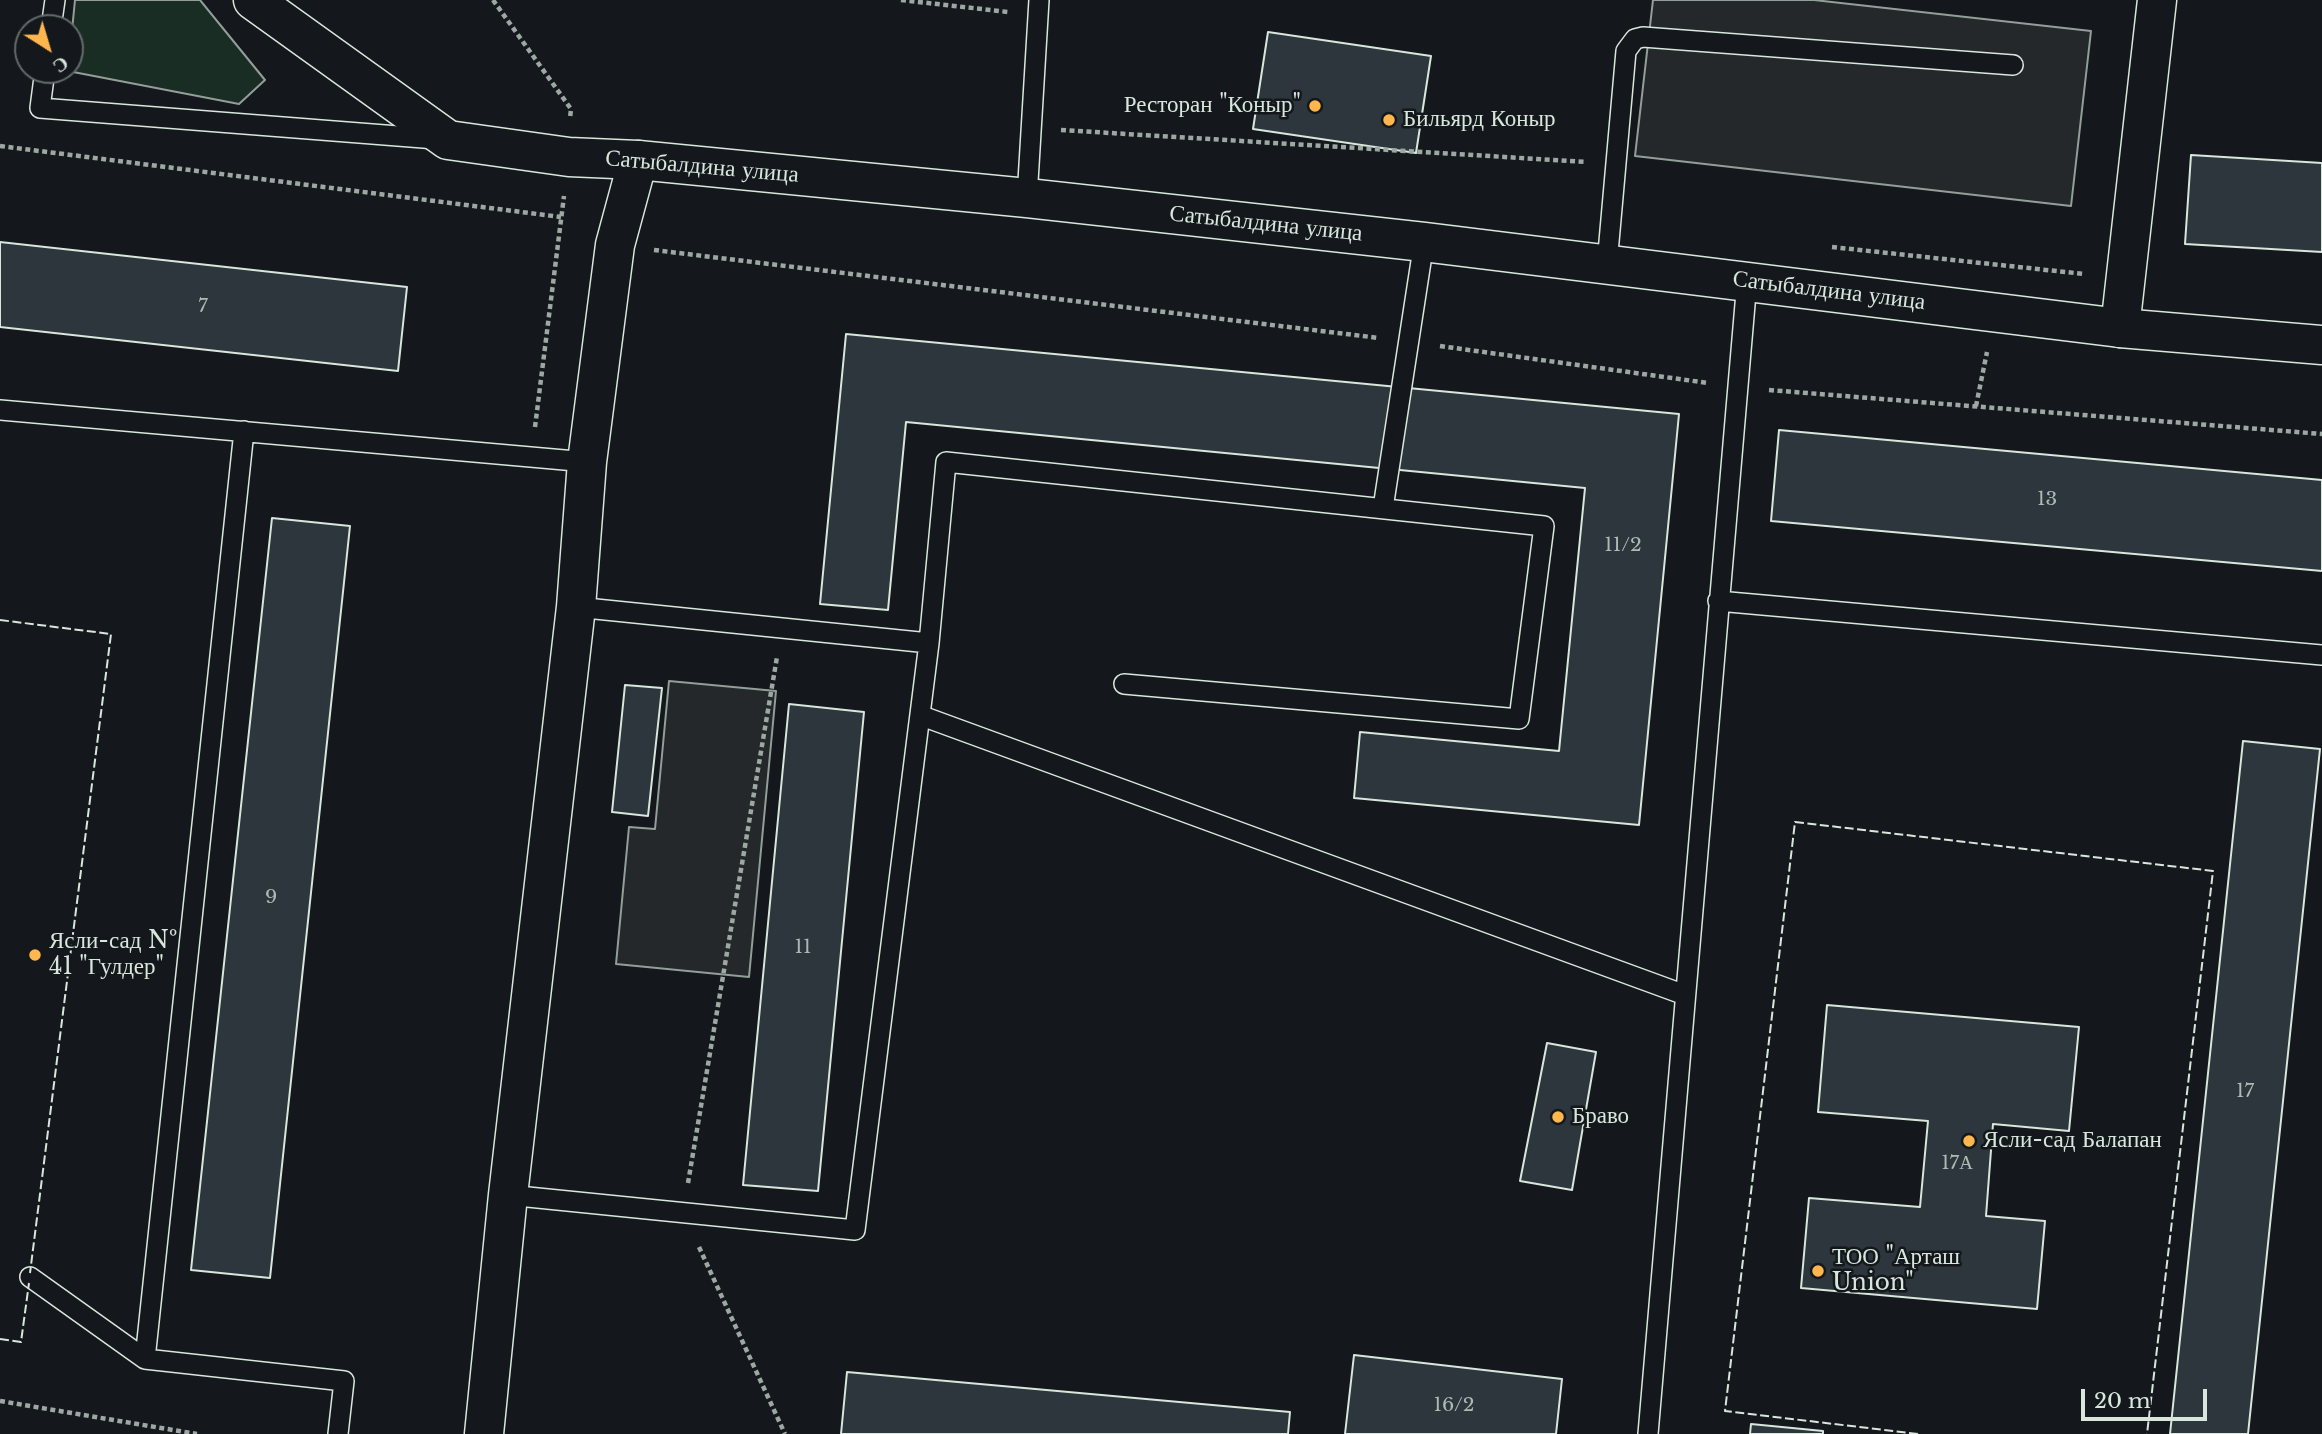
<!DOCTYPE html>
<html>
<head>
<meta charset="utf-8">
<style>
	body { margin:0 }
	#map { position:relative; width:2322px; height:1434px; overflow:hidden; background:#14181c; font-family:"Libre Baskerville",serif }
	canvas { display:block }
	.north { position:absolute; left:14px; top:14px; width:70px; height:70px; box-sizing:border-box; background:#14181c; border:2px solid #626a69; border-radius:50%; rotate:143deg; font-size:19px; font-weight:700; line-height:28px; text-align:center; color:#d8e6dc }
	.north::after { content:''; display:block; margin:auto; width:24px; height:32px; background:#ffb74d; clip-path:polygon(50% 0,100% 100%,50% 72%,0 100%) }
	.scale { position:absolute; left:2081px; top:1389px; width:126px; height:32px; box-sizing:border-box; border:4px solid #d8e6dc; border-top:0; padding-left:9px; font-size:21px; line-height:24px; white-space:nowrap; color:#d8e6dc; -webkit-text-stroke:5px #14181c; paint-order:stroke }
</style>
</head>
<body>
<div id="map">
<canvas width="2322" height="1434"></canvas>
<div class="north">С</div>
<div class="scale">20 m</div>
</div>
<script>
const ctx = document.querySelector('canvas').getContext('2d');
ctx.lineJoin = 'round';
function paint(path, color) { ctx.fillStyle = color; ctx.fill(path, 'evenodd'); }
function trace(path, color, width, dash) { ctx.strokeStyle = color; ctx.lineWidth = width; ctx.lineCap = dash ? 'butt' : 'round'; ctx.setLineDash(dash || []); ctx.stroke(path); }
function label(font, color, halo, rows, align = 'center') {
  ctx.font = font + ' "Libre Baskerville",serif'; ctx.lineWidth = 5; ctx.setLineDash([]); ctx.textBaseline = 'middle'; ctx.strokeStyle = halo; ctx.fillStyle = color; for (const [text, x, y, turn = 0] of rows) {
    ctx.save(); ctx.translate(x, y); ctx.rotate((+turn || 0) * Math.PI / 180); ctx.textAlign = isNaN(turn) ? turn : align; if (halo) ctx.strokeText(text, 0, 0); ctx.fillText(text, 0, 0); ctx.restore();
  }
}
const green = new Path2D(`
	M75,0H200L265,80L239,104L68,71Z`);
const parking = new Path2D(`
	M1653,0H1814L2091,31L2071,206L1635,156Z
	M669,681L776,691L749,977L616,964L629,827L655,829Z`);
const building = new Path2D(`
	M1268,32L1431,56L1416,153L1253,129Z
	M2191,155L2322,163V252L2185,244Z
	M0,242L407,287L398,371L0,327Z
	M846,334L1679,414L1639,825L1354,798L1360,732L1559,751L1585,488L906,422L888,610L820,604Z
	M1779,430L2322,480V571L1771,521Z
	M272,518L350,526L270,1278L191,1270Z
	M625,685L662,688L648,816L612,812Z
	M789,704L864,712L818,1191L743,1185Z
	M2243,741L2320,749L2248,1434H2170Z
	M1827,1005L2079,1027L2069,1131L1993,1124L1986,1216L2045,1221L2037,1309L1801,1288L1809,1198L1920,1207L1928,1121L1818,1112Z
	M1547,1043L1596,1052L1572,1190L1520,1181Z
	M1354,1355L1562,1379L1556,1434H1345Z
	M847,1372L1290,1412L1288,1434H841Z
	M1751,1424L1823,1431V1434H1750Z`);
const path = new Path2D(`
	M493,0L571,109L570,118
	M901,0L1008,12
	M1061,130L1587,162
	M0,146L561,217
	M1832,247L2084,274
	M654,250L1379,338
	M1440,346L1708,383
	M1769,390L2322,434
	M1976,406L1987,352
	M535,427L564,196
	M688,1183L777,657
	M699,1247L785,1434
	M0,1401L197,1434`);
const service = new Path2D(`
	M51,28L55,0
	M45,70L40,108L436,139
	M1027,198L1039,0
	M1607,264L1626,51L1635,39L1643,37L2013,65
	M0,410L587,462
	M244,431L145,1359L344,1381L338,1434
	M1383,508L1424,242
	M1718,601L2322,655
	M576,607L929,643L946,462L1544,526L1519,719L1124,684
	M922,716L1685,995
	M508,1195L855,1230L929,643
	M30,1277L145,1359
	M1648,1434L1747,281`);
const minor = new Path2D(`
	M2120,328L2157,0
	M484,1434L508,1195L576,607L587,462L615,245L638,160`);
const tertiary = new Path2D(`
	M253,0L448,140L569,157L638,160L1027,198L1424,242L2120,328L2322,345`);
const fence = new Path2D(`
	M0,620L111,634L30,1273
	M0,1339L21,1342L29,1283
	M1918,1434L1725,1411L1795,822L2213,871L2147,1434`);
const markers = [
	[1315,106,7,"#ffb74d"],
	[1389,120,7,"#ffb74d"],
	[35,955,7,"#ffb74d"],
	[1558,1117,7,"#ffb74d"],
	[1969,1141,7,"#ffb74d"],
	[1818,1271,7,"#ffb74d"]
];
const numberNames = [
	["7",203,307],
	["13",2047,500],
	["11/2",1623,546],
	["9",271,898],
	["11",803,948],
	["17",2245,1092],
	["17А",1957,1164],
	["16/2",1454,1406]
];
const poiNames = [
	["Ресторан \"Коныр\"",1301,106,"right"],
	["Бильярд Коныр",1403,120],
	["Ясли-сад №",49,942],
	["41 \"Гулдер\"",49,968],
	["Браво",1572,1117],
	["Ясли-сад Балапан",1983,1141],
	["ТОО \"Арташ",1832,1258],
	["Union\"",1832,1284]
];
const streetNames = [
	["Сатыбалдина улица",702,167,5],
	["Сатыбалдина улица",1266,224,6],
	["Сатыбалдина улица",1829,291,7]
];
paint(green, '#1a2d24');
trace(green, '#939e99', 2);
paint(parking, '#24282b');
trace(parking, '#939e99', 2);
paint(building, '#2c363c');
trace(building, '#d8e6dc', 2);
trace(service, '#d8e6dc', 22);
trace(minor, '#d8e6dc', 41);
trace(tertiary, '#d8e6dc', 41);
trace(path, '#9da8a2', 4.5, [5, 3.5]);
trace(service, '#14181c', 19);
trace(minor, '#14181c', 38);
trace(tertiary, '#14181c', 38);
trace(fence, '#d8e6dc', 2, [9, 3.5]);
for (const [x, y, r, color] of markers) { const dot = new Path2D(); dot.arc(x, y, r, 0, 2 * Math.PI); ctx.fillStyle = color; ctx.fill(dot); trace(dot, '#14181c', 2.5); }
label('19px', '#adbab4', null, numberNames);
label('23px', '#d8e6dc', '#14181c', poiNames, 'left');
label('23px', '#d8e6dc', '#14181c', streetNames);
</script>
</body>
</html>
